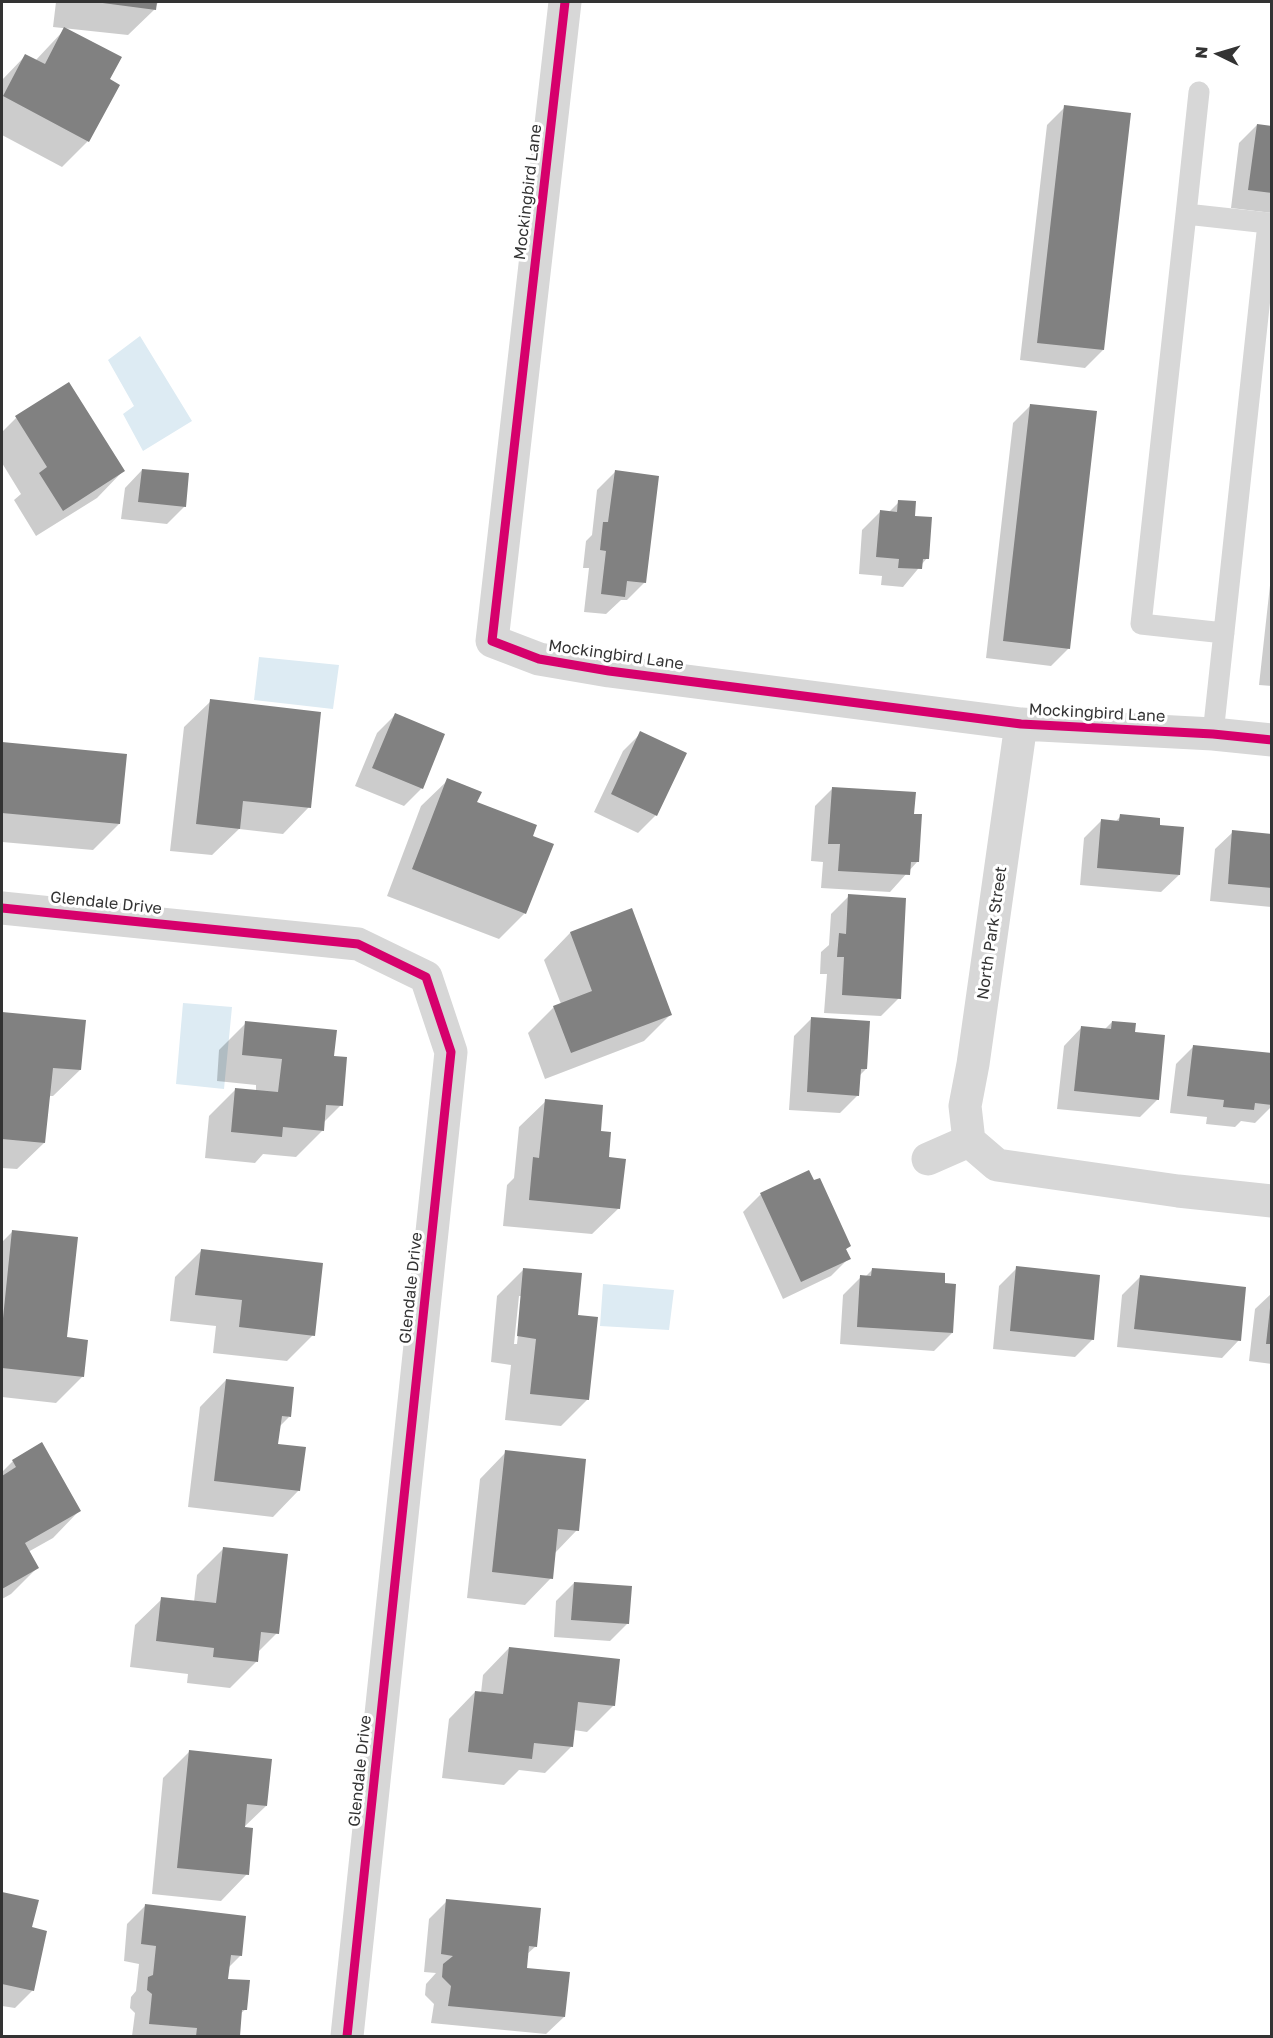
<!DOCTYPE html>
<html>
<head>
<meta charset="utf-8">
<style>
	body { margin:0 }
	#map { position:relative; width:1273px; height:2038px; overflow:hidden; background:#fff; font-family:"Golos Text",sans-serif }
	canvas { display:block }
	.frame { position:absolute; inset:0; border:3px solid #333; pointer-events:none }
	.north { position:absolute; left:1189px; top:24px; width:60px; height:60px; -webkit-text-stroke:4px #fff; paint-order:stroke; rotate:275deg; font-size:16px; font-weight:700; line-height:24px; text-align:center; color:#333 }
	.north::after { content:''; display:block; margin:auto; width:21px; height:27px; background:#333; clip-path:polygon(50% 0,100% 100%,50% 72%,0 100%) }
</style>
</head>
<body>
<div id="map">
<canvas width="1273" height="2038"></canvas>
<div class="frame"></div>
<div class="north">N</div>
</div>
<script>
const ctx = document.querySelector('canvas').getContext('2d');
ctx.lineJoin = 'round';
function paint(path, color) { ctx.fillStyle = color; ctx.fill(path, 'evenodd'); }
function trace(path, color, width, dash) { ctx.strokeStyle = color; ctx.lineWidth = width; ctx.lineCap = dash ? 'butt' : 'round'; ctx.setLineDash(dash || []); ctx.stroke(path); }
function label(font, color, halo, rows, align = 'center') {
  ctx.font = font + ' "Golos Text",sans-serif'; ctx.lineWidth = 6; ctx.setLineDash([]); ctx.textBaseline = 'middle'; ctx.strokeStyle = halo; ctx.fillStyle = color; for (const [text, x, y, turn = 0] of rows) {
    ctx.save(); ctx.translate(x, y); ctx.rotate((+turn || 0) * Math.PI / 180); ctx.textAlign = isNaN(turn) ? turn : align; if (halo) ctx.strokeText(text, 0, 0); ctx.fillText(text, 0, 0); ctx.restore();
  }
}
const water = new Path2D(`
	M140,336L192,421L143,451L123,414L134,406L108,360Z
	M259,657L339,665L333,709L254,700Z
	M183,1003L232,1007L224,1089L176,1084Z
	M603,1284L674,1290L669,1330L600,1326Z`);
const shadow = new Path2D(`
	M56,2H158L155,9L128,35L53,27Z
	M65,29L108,80L88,141L62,167L2,135V80L25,56L35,61Z
	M1065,107L1103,350L1085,368L1020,360L1047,125Z
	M1257,125L1272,127V213L1231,208L1239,143Z
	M1031,405L1069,648L1051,666L986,658L1013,423Z
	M16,418L123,471L97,498L36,536L14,500L21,494L2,463V432Z
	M142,470L185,506L167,524L121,519L125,488Z
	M615,472L645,582L627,600H621L606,614L584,612L589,568H583L586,541L592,535L597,490Z
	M899,502L913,517L927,558L903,587L881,585L882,576L859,574L862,530L880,512L888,513Z
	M1272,567V686L1259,685Z
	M211,701L309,807L283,834L239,829L212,855L170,851L184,727Z
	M395,715L422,788L404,806L355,786L377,733Z
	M641,733L656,815L638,833L594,812L623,751Z
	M2,744L126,756L119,824L93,850L2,842Z
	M448,780L475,803L531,837L525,913L499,939L387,896L421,806Z
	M833,788L913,815L917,862L890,892L821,888L823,862L811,861L815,806Z
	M1121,816L1158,826L1179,875L1161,892L1080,885L1084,838L1102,820L1115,822Z
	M1233,832L1272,835L1271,907L1210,901L1215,849Z
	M849,896L899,998L881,1016L824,1013L827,974H820L821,952L829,945L831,914Z
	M631,910L670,1015L644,1041L545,1079L528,1033L554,1007L561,1004L544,960L570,933Z
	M2,1014L84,1022L80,1070L53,1096H48L44,1143L17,1169L2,1168Z
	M812,1018L866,1069L859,1076L858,1095L840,1113L789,1110L794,1036Z
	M1112,1022L1133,1033L1158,1099L1140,1117L1057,1109L1064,1046L1081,1028L1104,1030Z
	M246,1023L341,1105L323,1123V1130L296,1157L263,1154L255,1163L205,1158L209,1116L236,1089L256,1091V1085L217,1081L219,1050Z
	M1194,1046L1272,1055V1106L1255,1123L1241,1121L1235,1127L1206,1124L1207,1117L1170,1113L1176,1064Z
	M546,1101L599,1132L619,1208L592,1234L503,1226L507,1185L514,1178L519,1127Z
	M809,1172L849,1246L845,1250L849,1258L831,1276L783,1299L743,1212L760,1195Z
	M12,1232L83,1376L56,1403L2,1397V1242Z
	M201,1251L313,1335L287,1361L213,1353L216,1326L170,1321L175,1277Z
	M1017,1268L1093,1339L1075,1357L993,1349L999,1286Z
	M524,1269L576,1317L588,1399L561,1426L505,1420L511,1365L491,1362L497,1296ZM519,1296H522L517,1344H514Z
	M872,1270L952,1333L934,1351L840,1344L843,1295L861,1277H865Z
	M1140,1277L1239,1340L1222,1358L1117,1347L1122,1295Z
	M1272,1293V1364L1249,1361L1255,1309Z
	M226,1380L289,1417L279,1427L276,1445L299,1490L273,1517L188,1507L200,1407Z
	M506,1452L577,1530L554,1554L551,1578L525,1605L467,1598L480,1479Z
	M13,1461L79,1511L53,1538L28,1552L37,1568L11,1594L2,1599V1472Z
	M224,1548L277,1633L257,1653L256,1662L230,1688L187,1683L188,1674L130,1667L135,1625L162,1599L194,1602L197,1575Z
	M574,1583L628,1623L610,1641L554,1637L556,1601Z
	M509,1648L614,1705L587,1732L574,1730L572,1746L545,1773L519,1770L504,1785L442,1778L449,1719L475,1692L481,1693L483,1675Z
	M189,1752L266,1806L243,1828L247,1874L221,1901L152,1894L163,1778Z
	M2,1894L37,1901L31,1928L33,1990L15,2008L2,2006Z
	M447,1901L536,1946L526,1955L525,1969L564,2017L546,2034L431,2023L434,2004L425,1995L426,1984L436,1973L424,1972L429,1919Z
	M145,1906L241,1955L228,1968L226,1981L246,2009L240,2014L239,2036H132L135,2013L130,2008L131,1997L136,1991L139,1964L124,1961L127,1924Z`);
const building = new Path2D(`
	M95,2H157L156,10Z
	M64,27L122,57L110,79L120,85L89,142L3,96L25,54L45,64Z
	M1064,105L1131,113L1104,350L1037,343Z
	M1257,124L1272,126V193L1248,190Z
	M69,382L125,471L63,511L39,473L47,467L15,416Z
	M1030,404L1097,411L1070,649L1003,641Z
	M142,469L189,473L186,507L138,502Z
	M615,470L659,476L646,583L627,581L625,597L601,594L606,551L600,550L603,522H608Z
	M898,500L916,501L915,516L932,517L929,559H923L922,569L898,568L899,559L876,557L880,510L897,512Z
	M210,699L321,712L311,808L243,801L240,829L196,824Z
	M395,713L445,734L423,789L372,768Z
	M640,731L687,753L657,816L611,794Z
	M2,742L127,754L120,824L2,813Z
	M447,778L482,792L477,802L537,825L533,836L554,844L526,914L412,869Z
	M832,787L916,792L914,814H922L919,862H911L910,875L838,871L840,844H828Z
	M1120,814L1160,818V825L1184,827L1180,875L1097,868L1101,819L1119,821Z
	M1232,830L1272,834V888L1228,884Z
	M848,894L906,898L901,999L842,995L844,957H837L839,933L846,934Z
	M632,908L672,1015L571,1053L553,1006L592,991L570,932Z
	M2,1012L86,1020L81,1070L53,1068L45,1143L2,1139Z
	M811,1017L870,1021L867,1069H861L859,1096L807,1092Z
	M245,1021L337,1030L334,1056L347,1057L343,1106L326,1105L324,1131L283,1127L282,1137L231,1132L235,1088L278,1092L282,1059L242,1055Z
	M1112,1021L1136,1023L1135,1032L1165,1035L1159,1100L1074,1091L1081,1026L1111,1029Z
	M1193,1045L1272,1053V1105L1255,1103L1254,1110L1223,1107L1224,1100L1187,1096Z
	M545,1099L603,1105L601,1131L611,1132L609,1157L626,1159L620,1209L529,1200L533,1157L539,1158Z
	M809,1170L814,1180L820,1178L851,1246L846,1249L851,1259L801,1282L760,1193Z
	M12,1230L78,1237L67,1337L88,1340L84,1377L2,1368V1328Z
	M201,1249L323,1263L315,1336L239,1327L242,1300L195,1295Z
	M1016,1266L1100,1275L1094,1340L1010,1331Z
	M523,1268L582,1273L578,1315L598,1317L589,1400L530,1394L536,1339L517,1336Z
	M872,1268L945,1273V1283L956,1284L953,1333L857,1327L860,1275L871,1276Z
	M1140,1275L1246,1287L1241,1341L1134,1329Z
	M1270,1308H1272V1344H1266Z
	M226,1379L294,1387L291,1417L282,1416L278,1444L306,1447L300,1491L214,1481Z
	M42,1442L81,1511L25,1543L39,1568L2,1589V1476L16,1467L12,1460Z
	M505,1450L586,1459L579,1531L558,1529L553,1579L492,1572Z
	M223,1547L288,1554L279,1634L261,1632L258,1662L213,1657L214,1648L156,1641L161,1597L216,1603Z
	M574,1582L632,1586L629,1624L571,1620Z
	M509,1647L620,1659L615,1706L578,1702L573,1747L534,1743L532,1759L468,1752L475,1691L503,1694Z
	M189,1750L272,1759L267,1806L247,1804L245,1827L253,1828L249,1875L177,1868Z
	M2,1892L39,1900L32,1927L47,1931L34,1991L2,1984Z
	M446,1899L541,1908L537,1947L529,1946L527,1968L570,1972L565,2017L448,2006L451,1986L442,1977L443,1964L453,1956L441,1954Z
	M145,1904L246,1916L242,1956L231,1955L228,1979L250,1980L247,2010H242L240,2036H196L197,2028L149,2024L152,1994L147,1990L148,1977L153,1975L156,1946L141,1944Z`);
const lane = new Path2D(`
	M1199,92L1186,214L1268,223L1213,734
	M1186,214L1141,624L1224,633`);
const street = new Path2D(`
	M565,2L492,641L539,659L609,671L1021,724L1213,734L1272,740
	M1021,724L973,1064L965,1106L969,1141L997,1165L1178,1191L1272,1201
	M2,908L358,944L426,977L451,1052L347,2036
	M928,1159L969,1141`);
const cycleway = new Path2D(`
	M565,2L492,641L539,659L609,671L1021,724L1213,734L1272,740
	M2,908L358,944L426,977L451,1052L347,2036`);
const streetNames = [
	["Mockingbird Lane",528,192,-83],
	["Mockingbird Lane",616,655,8],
	["Mockingbird Lane",1097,713,3],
	["Glendale Drive",106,903,6],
	["North Park Street",992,933,-82],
	["Glendale Drive",411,1288,-84],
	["Glendale Drive",360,1771,-84]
];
paint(water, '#ddebf3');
paint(shadow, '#0003');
paint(building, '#818181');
trace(lane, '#d7d7d7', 21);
trace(street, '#d7d7d7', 33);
trace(cycleway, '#d6006c', 9);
label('16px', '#333', '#fff', streetNames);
</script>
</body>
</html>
